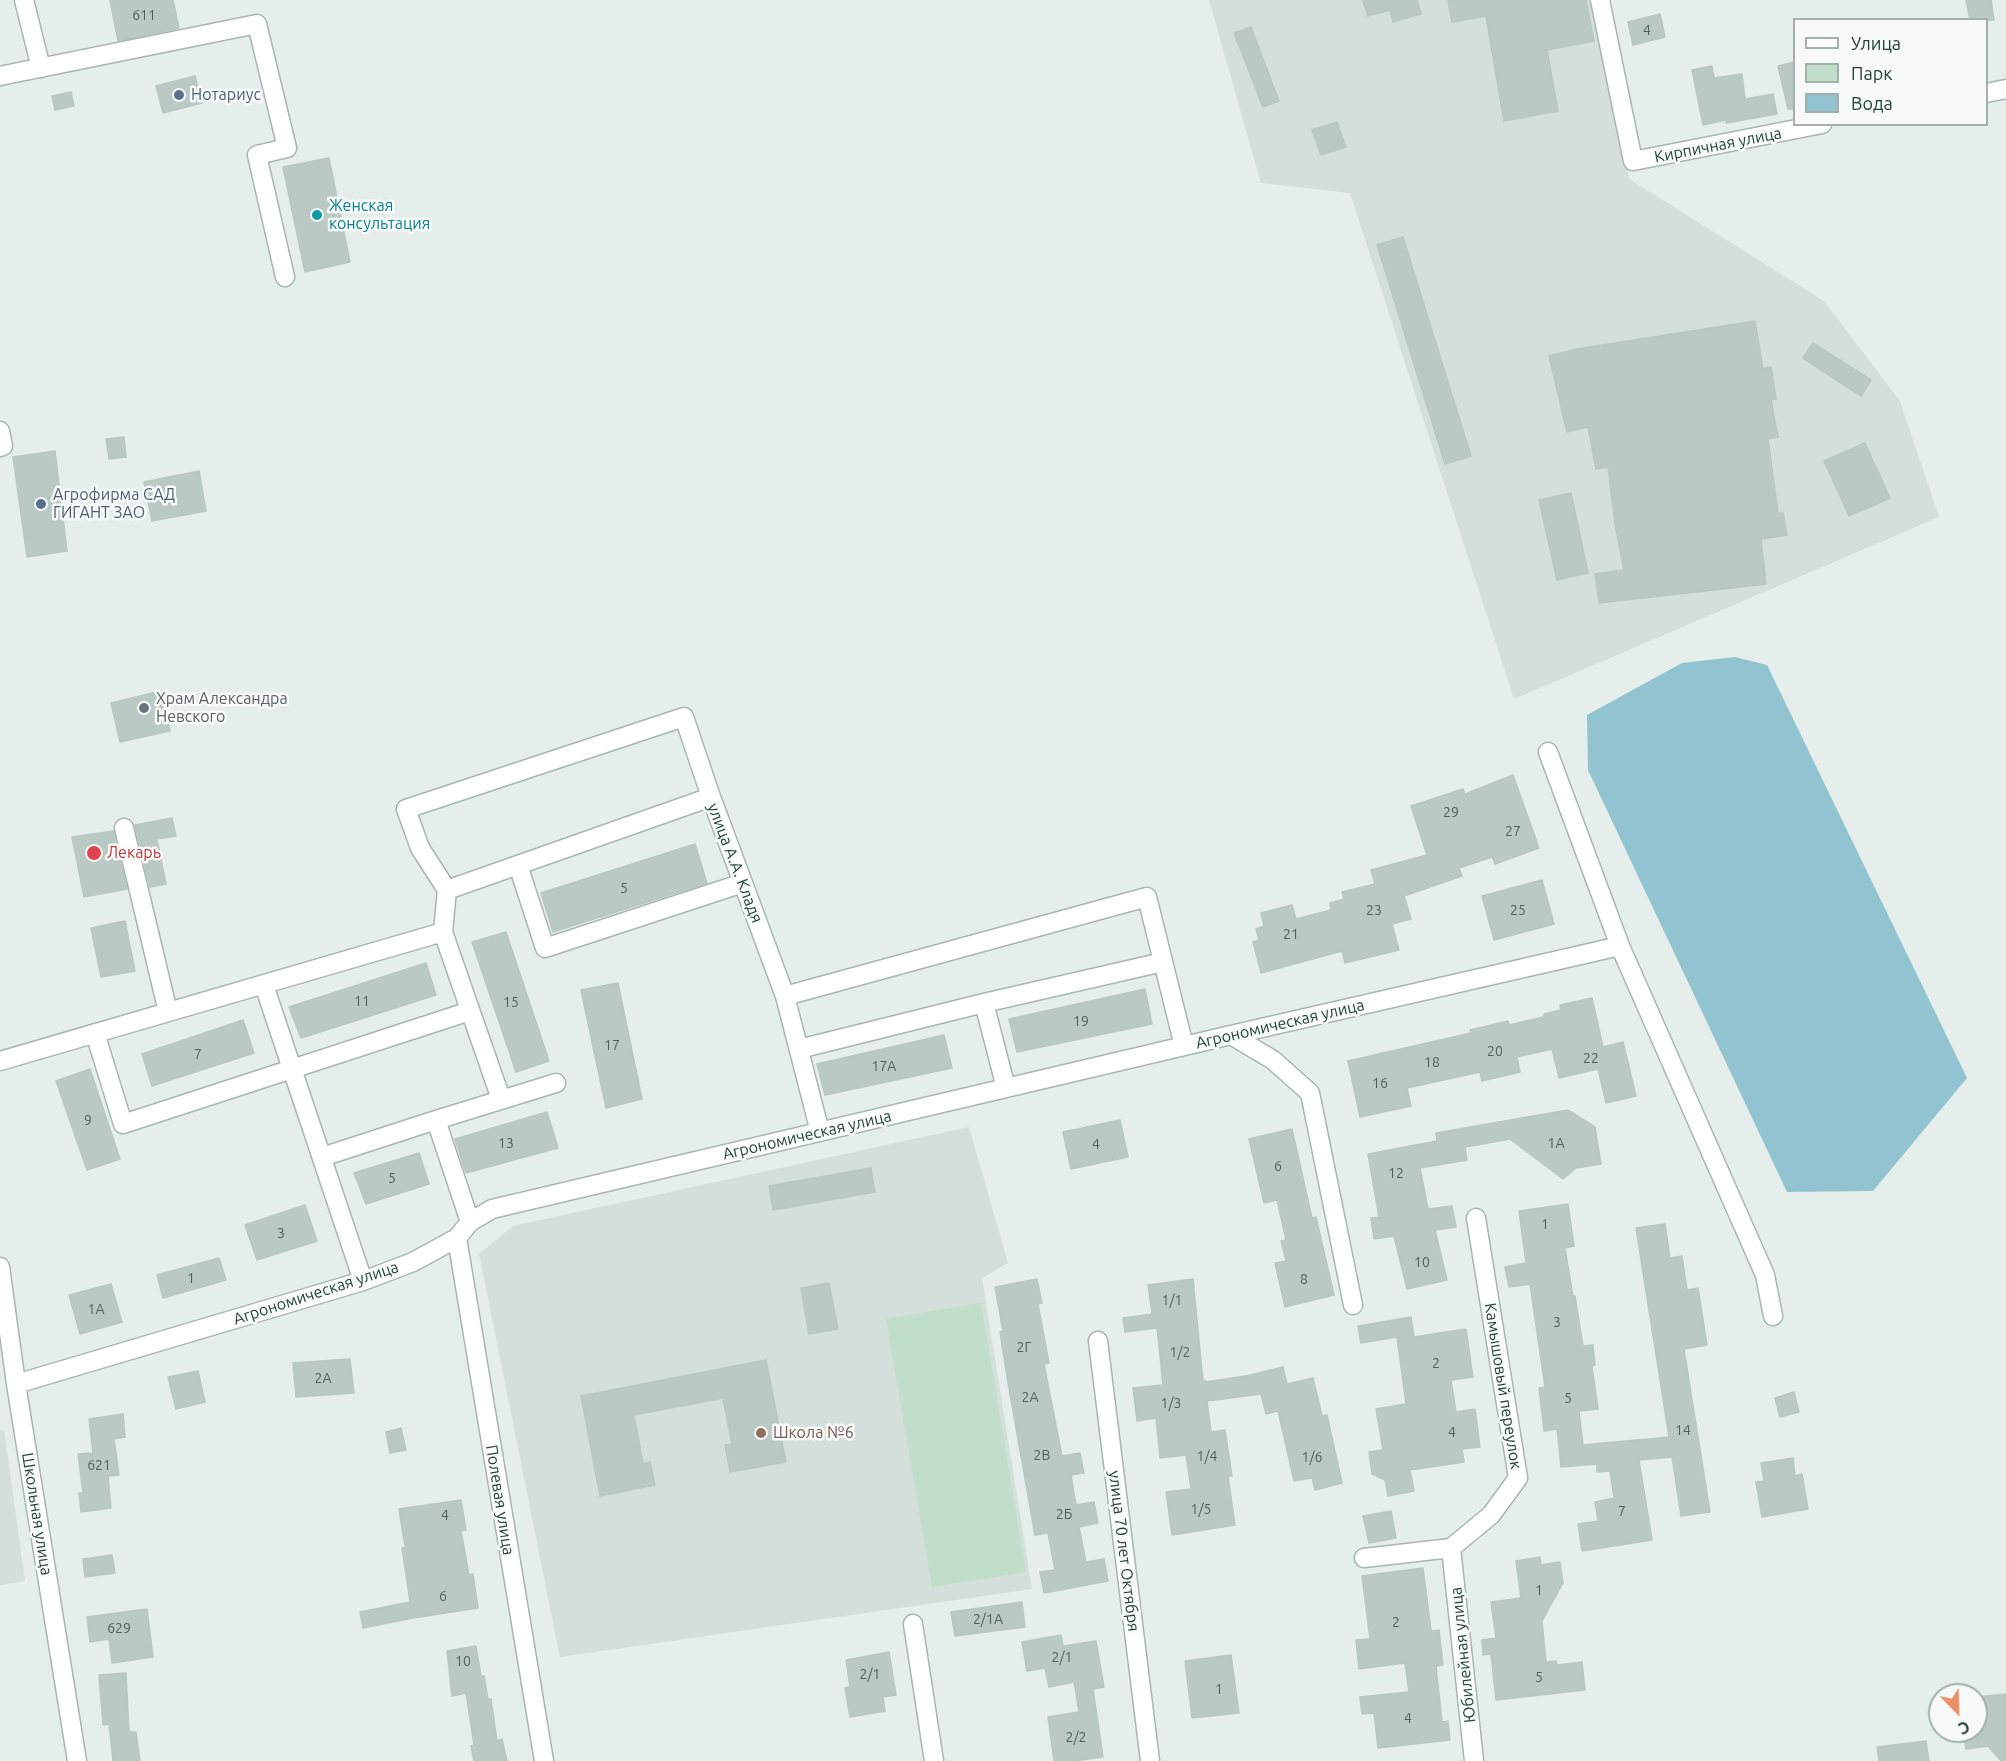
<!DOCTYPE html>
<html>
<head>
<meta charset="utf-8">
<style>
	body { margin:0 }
	#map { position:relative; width:2006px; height:1761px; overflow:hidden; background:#e6eeeb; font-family:Ubuntu,sans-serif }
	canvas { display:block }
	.legend { position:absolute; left:1793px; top:18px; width:195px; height:108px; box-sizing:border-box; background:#f7faf9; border:2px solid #a3b0ad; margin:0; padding:8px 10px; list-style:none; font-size:18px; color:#25403a }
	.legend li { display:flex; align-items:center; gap:12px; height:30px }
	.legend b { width:30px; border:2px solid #a3b0ad }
	.north { position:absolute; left:1928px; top:1683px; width:60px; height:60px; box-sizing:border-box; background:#f7faf9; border:2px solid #a3b0ad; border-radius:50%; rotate:157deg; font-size:16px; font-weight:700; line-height:24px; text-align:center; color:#25403a }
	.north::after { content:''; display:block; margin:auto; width:21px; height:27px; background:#eb8d67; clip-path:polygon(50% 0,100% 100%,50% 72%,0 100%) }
</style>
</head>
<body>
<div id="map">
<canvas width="2006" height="1761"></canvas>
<ul class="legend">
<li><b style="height:8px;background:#fff"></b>Улица</li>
<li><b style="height:16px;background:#c0dec9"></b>Парк</li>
<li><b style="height:16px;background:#91c3d0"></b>Вода</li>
</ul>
<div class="north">С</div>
</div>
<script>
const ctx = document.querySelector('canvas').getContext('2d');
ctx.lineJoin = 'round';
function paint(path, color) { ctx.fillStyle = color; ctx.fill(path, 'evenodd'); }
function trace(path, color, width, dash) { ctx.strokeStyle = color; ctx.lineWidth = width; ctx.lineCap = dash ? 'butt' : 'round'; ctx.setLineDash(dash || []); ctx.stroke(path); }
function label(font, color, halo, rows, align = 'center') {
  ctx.font = font + ' Ubuntu,sans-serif'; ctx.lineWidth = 5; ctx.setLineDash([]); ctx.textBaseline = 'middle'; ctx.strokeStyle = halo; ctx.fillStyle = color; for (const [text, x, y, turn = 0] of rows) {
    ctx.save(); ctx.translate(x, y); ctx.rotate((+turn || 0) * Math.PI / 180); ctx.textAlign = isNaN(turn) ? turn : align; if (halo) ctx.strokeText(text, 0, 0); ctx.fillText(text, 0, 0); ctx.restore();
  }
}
const built = new Path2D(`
	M1209,0H1592L1629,179L1824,301L1900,401L1939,517L1514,699L1350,193L1261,183Z
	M969,1127L1008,1263L982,1278L1032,1589L560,1657L479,1254L513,1226Z
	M0,1430H4L25,1581L0,1585Z`);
const green = new Path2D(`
	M981,1303L1026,1572L932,1587L886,1319Z`);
const water = new Path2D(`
	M1735,657L1767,665L1967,1078L1873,1191L1787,1192L1588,770L1587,715L1682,663Z`);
const building = new Path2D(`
	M110,0H173L179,28L118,41Z
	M1363,0H1417L1421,14L1393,22L1390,10L1368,16Z
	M1448,0H1586L1594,41L1547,50L1558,111L1504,121L1486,16L1452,22Z
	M1966,0H1991L1994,20H1970Z
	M1660,14L1665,37L1633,45L1628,22Z
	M1251,27L1279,101L1263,107L1234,33Z
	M1794,62V109H1788L1778,66Z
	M1712,66L1714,78L1742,74L1745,99L1773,94L1777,114L1726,123V120L1703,125L1692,70Z
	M195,76L202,103L163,113L156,86Z
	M71,92L74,106L55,110L52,96Z
	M1337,122L1346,147L1321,155L1312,130Z
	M329,158L350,262L305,272L283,167Z
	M1403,237L1471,456L1445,464L1377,245Z
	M1755,321L1763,369L1771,367L1776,399L1771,400L1778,437L1768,439L1778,513H1783L1787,535L1761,539L1766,584L1599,603L1595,574L1624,570L1615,524L1608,467L1596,469L1588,427L1567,432L1549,356L1577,349Z
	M1813,343L1871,380L1861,396L1803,358Z
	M124,437L126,457L109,459L106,439Z
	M1865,443L1890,498L1849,516L1824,461Z
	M55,451L67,551L27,557L13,457Z
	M199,471L206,511L152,521L144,482Z
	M1571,493L1588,573L1557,580L1539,500Z
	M161,691L170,731L120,742L111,703Z
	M1513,775L1539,848L1495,864L1492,857L1459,868L1462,876L1404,896L1411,919L1392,924L1399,950L1345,963L1342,951L1261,973L1253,942L1259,940L1256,929L1264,926L1261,913L1292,905L1296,919L1331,910L1330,903L1344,899L1342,892L1375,884L1371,870L1427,855L1411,806L1463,789L1465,794Z
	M172,818L176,836L157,839L166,884L150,887L135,825Z
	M113,831L127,889L84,897L72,837Z
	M695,844L707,883L553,932L541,893Z
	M1542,880L1554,924L1494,940L1482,896Z
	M125,921L135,971L101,977L91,928Z
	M506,932L549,1061L516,1072L472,942Z
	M426,963L436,995L301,1038L289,1007Z
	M618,983L642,1099L606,1108L581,990Z
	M1145,989L1152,1024L1017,1052L1009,1019Z
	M1592,998L1603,1047L1623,1042L1636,1096L1606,1103L1598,1069L1559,1078L1552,1049L1517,1057L1520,1072L1482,1081L1480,1072L1407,1088L1411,1106L1360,1117L1348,1061L1471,1033L1470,1030L1508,1021L1509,1025L1544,1017V1014L1561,1010L1560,1005Z
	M243,1020L254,1053L152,1086L142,1054Z
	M944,1035L952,1068L825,1095L817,1064Z
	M90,1069L120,1159L87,1170L56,1081Z
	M1568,1110L1595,1127L1601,1164L1576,1168L1563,1179L1510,1139L1465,1147L1467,1160L1420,1168L1428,1209L1452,1206L1456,1227L1435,1230L1447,1280L1407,1289L1394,1236L1374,1239L1371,1218L1379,1217L1368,1154L1437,1141L1436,1133Z
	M547,1112L558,1148L466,1173L455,1139Z
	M1120,1120L1128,1157L1071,1169L1063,1132Z
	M1292,1129L1312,1218L1316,1217L1334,1295L1285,1307L1275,1263L1286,1261L1281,1241L1286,1240L1277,1200L1264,1203L1249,1139Z
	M419,1153L429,1184L366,1204L354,1173Z
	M871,1168L875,1192L773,1210L769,1186Z
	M1568,1204L1574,1246L1565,1248L1573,1296H1575L1583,1346L1593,1345L1595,1365L1592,1366L1598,1409L1579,1411L1583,1445L1669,1437L1636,1228L1665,1224L1670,1258L1682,1256L1687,1290L1698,1288L1707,1345L1684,1349L1710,1512L1681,1516L1672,1457L1639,1460L1652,1540L1582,1551L1578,1524L1598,1521L1595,1502L1614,1498L1610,1471L1597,1472V1464L1561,1467L1557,1429L1544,1431L1539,1388L1545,1387L1530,1284L1509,1287L1505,1267L1526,1263L1519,1211Z
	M305,1205L317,1241L257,1260L245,1225Z
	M219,1258L226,1280L163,1298L157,1275Z
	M1037,1279L1042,1303L1038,1304L1049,1363L1044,1364L1062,1456L1080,1453L1084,1473L1071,1475L1076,1505L1094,1502L1098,1523L1079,1527L1086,1562L1104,1559L1108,1581L1044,1593L1040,1572L1055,1570L1048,1533L1035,1535L1007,1377L1000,1332L1003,1331L995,1287Z
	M1193,1279L1203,1381L1205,1380V1382L1246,1376L1283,1367L1287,1384L1313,1378L1322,1416L1327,1415L1342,1483L1315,1490L1312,1478L1294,1481L1278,1411L1266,1414L1261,1394L1207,1401L1211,1432L1225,1430L1232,1476H1228L1235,1525L1172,1535L1166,1492L1191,1489L1186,1455L1160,1458L1156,1418L1137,1421L1133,1388L1163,1385L1157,1328L1125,1332L1123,1318L1152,1314L1148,1285Z
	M829,1283L838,1329L809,1334L801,1288Z
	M111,1284L122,1322L80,1334L69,1295Z
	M1411,1317L1414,1337L1466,1329L1473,1377L1451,1380L1456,1412L1475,1409L1480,1447L1462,1449L1464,1462L1410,1470L1414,1491L1388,1496L1385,1480L1372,1474L1369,1452L1383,1450L1376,1409L1406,1404L1397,1337L1361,1343L1358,1326Z
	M350,1359L354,1393L296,1397L293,1363Z
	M766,1360L786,1462L730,1472L725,1445L732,1444L723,1398L634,1415L643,1464L650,1462L655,1485L600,1496L581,1396Z
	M198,1371L205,1402L176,1409L168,1377Z
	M1794,1392L1799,1412L1780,1417L1775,1398Z
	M123,1414L125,1437L114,1439L119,1475L108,1476L111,1508L81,1512L79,1493H83L78,1454L93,1453L89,1419Z
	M401,1428L406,1450L390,1453L386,1432Z
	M1793,1458L1795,1476L1802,1474L1808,1509L1762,1517L1756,1482L1764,1481L1761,1463Z
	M461,1500L466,1530L461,1531L469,1575L473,1574L478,1608L413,1618L363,1628L360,1612L410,1602L402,1548L405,1547L399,1509Z
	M1391,1511L1396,1538L1369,1543L1363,1516Z
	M112,1555L115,1573L85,1577L83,1559Z
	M1540,1557L1541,1565L1560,1562L1563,1583L1542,1621L1546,1662L1556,1661L1557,1665L1582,1662L1585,1690L1496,1700L1491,1654L1483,1655L1482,1640L1496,1638L1491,1602L1521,1598L1516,1561Z
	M1423,1568L1431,1631L1439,1630L1443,1665L1436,1666L1442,1722L1448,1721L1450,1740L1378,1748L1374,1713L1362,1714L1360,1697L1409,1692L1405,1663L1359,1669L1356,1640L1370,1639L1362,1576Z
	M1022,1602L1025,1627L955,1636L951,1612Z
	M147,1609L153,1657L112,1663L109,1639L90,1642L87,1617Z
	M1061,1635L1063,1646L1096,1641L1104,1687L1093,1689L1103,1757L1074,1761H1054L1048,1717L1079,1712L1074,1682L1049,1687L1045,1668L1027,1671L1022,1642Z
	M476,1646L481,1676H484L488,1699H491L497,1741L502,1739L507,1761H474L471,1746L474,1745L466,1693L452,1696L447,1651Z
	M889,1652L896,1695L883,1697L885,1711L850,1717L845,1688L850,1687L846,1660Z
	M1231,1655L1239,1713L1192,1718L1185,1661Z
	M126,1673L129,1732H136L140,1761H113L109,1724L103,1725L99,1675Z
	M2006,1694V1761H2001L1988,1746L1966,1749L1963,1731H1976V1697Z
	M1926,1741L1929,1761H1879L1877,1747Z`);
const minor = new Path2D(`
	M24,0L41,68
	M1600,0L1633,161L1822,124
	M0,76L257,24L287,148L257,155L285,277
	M1986,93L2006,89
	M0,431L3,446L0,447
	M1548,752L1620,946L1765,1275L1773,1316
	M124,828L168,1012
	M518,865L545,948L743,883
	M447,890L420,848L406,809L684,717L711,797
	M264,985L363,1281
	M785,996L1147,897L1184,1046
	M984,1003L1006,1088
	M95,1033L123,1124L470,1011
	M1231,1035L1273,1060L1310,1093L1353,1305
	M799,1049L984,1003L1163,962
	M0,1061L443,932
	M501,1099L443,932L447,890L711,797L785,996L820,1132
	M436,1120L556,1083
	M322,1157L436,1120L470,1222
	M457,1238L544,1761
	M0,1267L16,1384L77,1761
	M1098,1341L1150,1761
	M16,1384L363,1281L413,1262L457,1238L470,1222L492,1209L1231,1035L1620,946
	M1451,1548L1474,1761
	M1364,1558L1451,1548L1491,1515L1518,1478L1476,1218
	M913,1624L934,1761`);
const markers = [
	[179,95,6,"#5c6f8a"],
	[317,215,6,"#0f9aa8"],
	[41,504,6,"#5c6f8a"],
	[144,708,6,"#6b7280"],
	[94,853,8,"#e0444e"],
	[761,1433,6,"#8d6e63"]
];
const numberNames = [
	["611",144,15],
	["4",1647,30],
	["29",1451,812],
	["27",1513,831],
	["5",624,888],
	["23",1374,910],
	["25",1518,910],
	["21",1291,934],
	["11",362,1001],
	["15",511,1002],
	["19",1081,1021],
	["17",612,1045],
	["20",1495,1051],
	["7",198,1054],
	["22",1591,1058],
	["18",1432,1062],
	["17А",884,1066],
	["16",1380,1083],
	["9",88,1120],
	["13",506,1143],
	["1А",1556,1143],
	["4",1096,1144],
	["6",1278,1166],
	["12",1396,1173],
	["5",392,1178],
	["1",1545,1224],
	["3",281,1233],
	["10",1422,1262],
	["1",191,1278],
	["8",1304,1279],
	["1/1",1172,1300],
	["1А",96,1309],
	["3",1557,1322],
	["2Г",1024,1347],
	["1/2",1180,1352],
	["2",1436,1363],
	["2А",323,1378],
	["2А",1030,1397],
	["5",1568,1398],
	["1/3",1171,1403],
	["14",1683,1430],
	["4",1452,1432],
	["2В",1042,1455],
	["1/4",1207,1456],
	["1/6",1312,1457],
	["621",99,1465],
	["1/5",1201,1509],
	["7",1622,1511],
	["2Б",1064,1514],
	["4",445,1515],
	["1",1539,1590],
	["6",443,1596],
	["2/1А",988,1619],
	["2",1396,1622],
	["629",119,1628],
	["2/1",1062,1657],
	["10",463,1661],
	["2/1",870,1674],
	["5",1539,1677],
	["1",1219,1689],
	["4",1408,1718],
	["2/2",1076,1737]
];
const serviceNames = [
	["Нотариус",191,95],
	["Агрофирма САД",53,495],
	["ГИГАНТ ЗАО",53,513]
];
const streetNames = [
	["Кирпичная улица",1718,145,-11],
	["улица А.А. Кладя",735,863,69],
	["Агрономическая улица",1280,1024,-13],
	["Агрономическая улица",807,1135,-13],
	["Агрономическая улица",316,1293,-18],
	["Камышовый переулок",1503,1386,81],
	["Полевая улица",500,1500,81],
	["Школьная улица",37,1514,81],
	["улица 70 лет Октября",1124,1551,83],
	["Юбилейная улица",1463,1655,-96]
];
const cultureNames = [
	["Женская",329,206],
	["консультация",329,224]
];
const worshipNames = [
	["Храм Александра",156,699],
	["Невского",156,717]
];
const healthNames = [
	["Лекарь",107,853]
];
const educationNames = [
	["Школа №6",773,1433]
];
paint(built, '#d4deda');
paint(green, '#c0dec9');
paint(water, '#91c3d0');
paint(building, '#bbc9c4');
trace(building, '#b8c7c2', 1.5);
trace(minor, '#a8b6b2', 21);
trace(minor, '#fff', 18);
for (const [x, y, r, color] of markers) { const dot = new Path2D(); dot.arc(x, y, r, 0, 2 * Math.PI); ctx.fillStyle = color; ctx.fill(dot); trace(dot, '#f7faf9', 2); }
label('14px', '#4a625c', null, numberNames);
label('16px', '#4e5e75', '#f7faf9', serviceNames, 'left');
label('16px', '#25403a', '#f7faf9', streetNames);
label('16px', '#0d838f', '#f7faf9', cultureNames, 'left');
label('16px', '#5b616d', '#f7faf9', worshipNames, 'left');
label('16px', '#be3a42', '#f7faf9', healthNames, 'left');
label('16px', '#785e54', '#f7faf9', educationNames, 'left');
</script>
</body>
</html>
